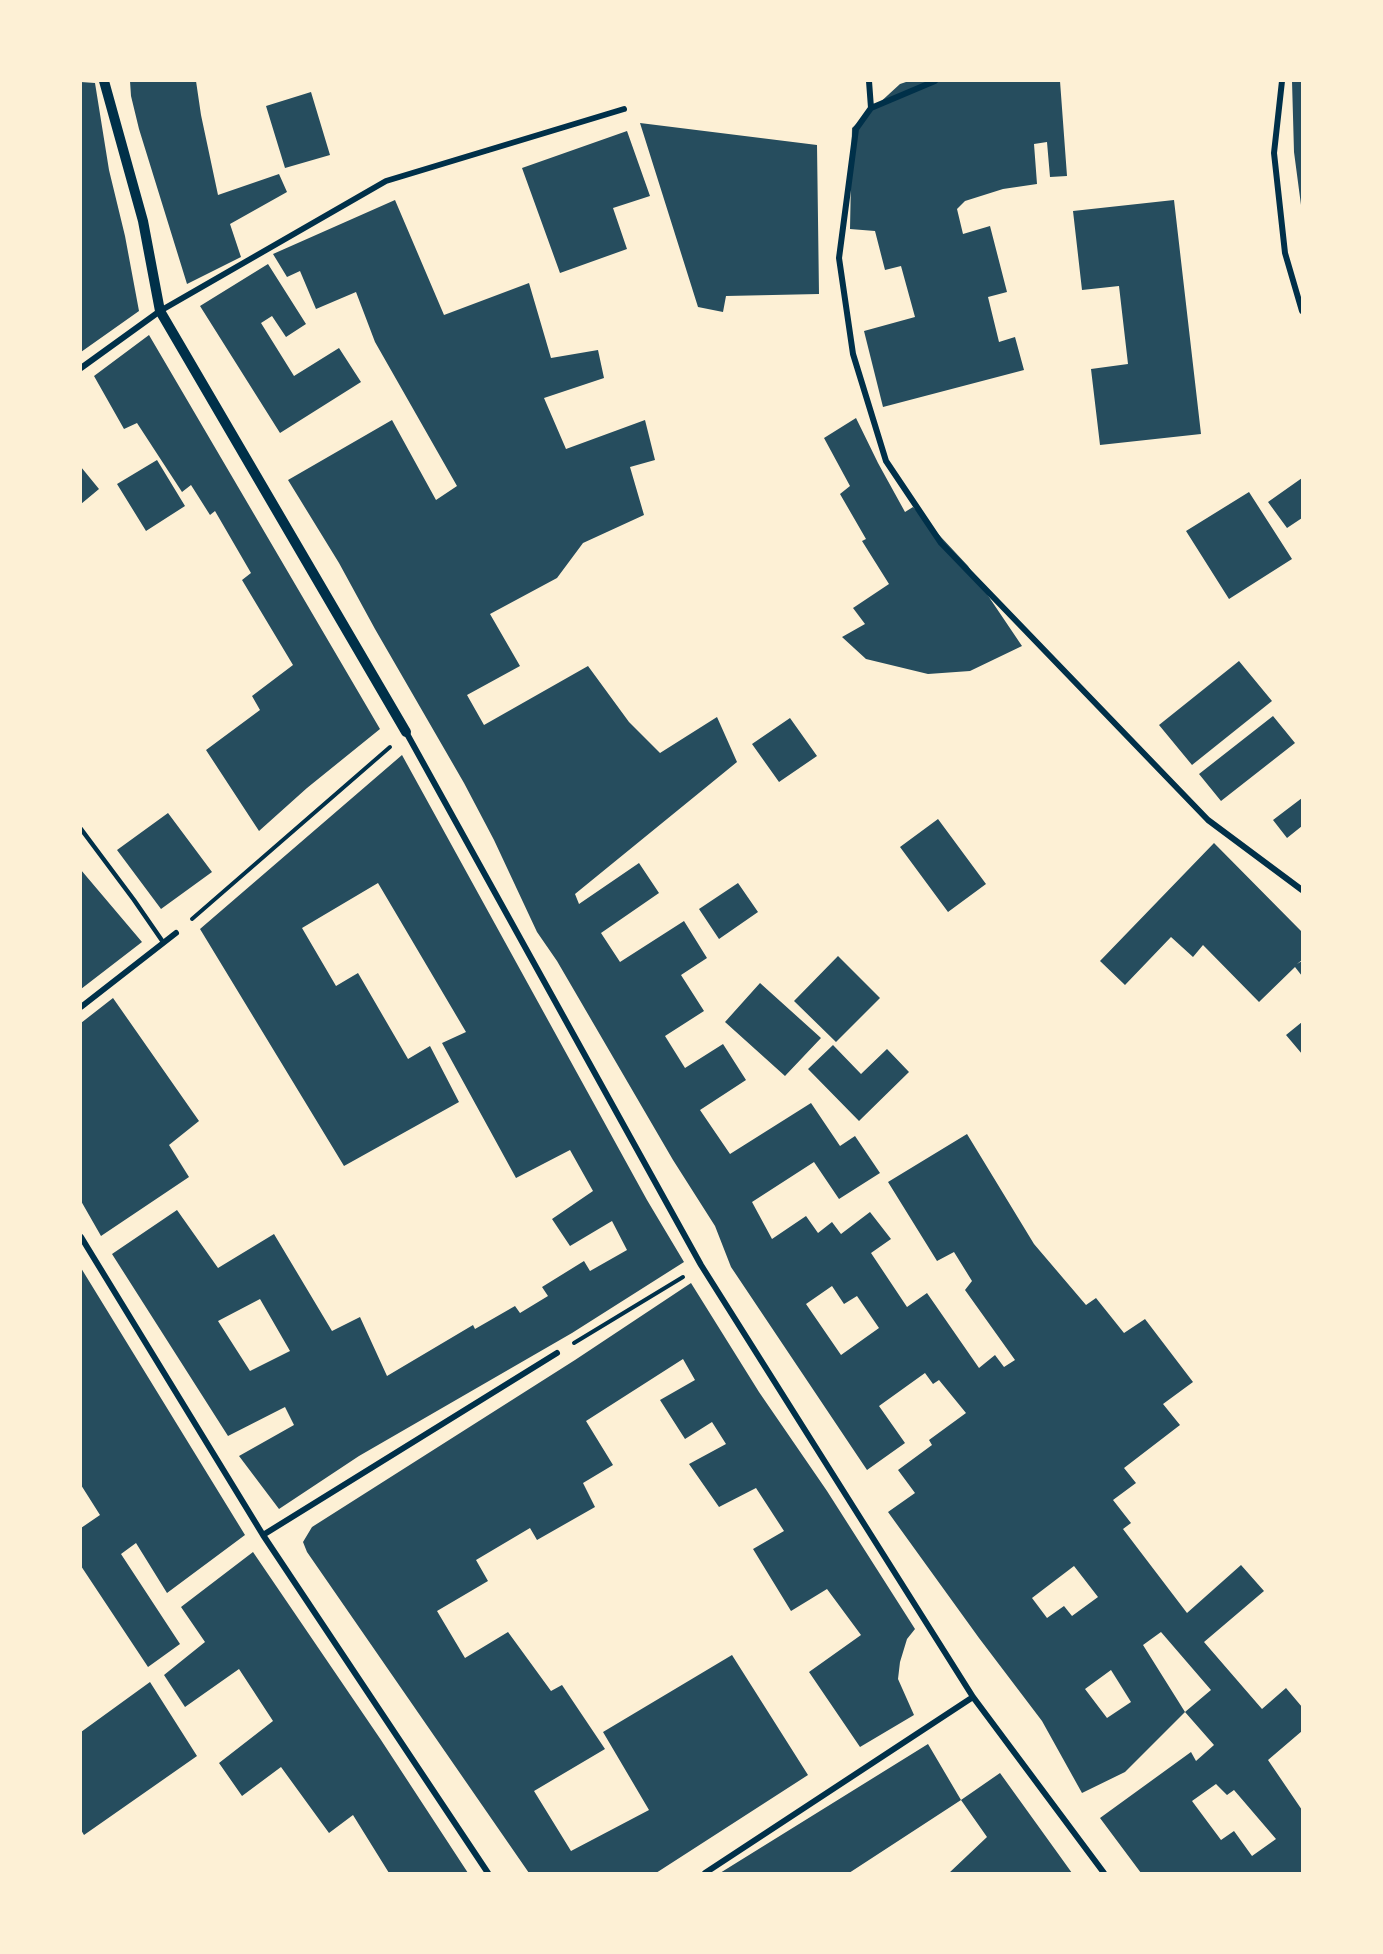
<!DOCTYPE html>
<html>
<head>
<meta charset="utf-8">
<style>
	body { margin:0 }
	#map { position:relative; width:1383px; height:1954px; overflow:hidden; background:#fdf0d5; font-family:Helvetica,sans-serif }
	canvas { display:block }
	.frame { position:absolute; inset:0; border:82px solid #fdf0d5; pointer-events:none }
</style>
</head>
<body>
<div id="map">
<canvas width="1383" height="1954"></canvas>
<div class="frame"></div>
</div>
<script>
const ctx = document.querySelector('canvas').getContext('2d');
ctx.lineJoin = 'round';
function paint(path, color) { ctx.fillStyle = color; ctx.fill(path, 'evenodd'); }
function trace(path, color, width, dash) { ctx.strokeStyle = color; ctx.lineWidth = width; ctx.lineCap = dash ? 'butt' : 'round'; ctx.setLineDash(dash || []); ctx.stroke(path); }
const building = new Path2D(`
	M130,81H196L201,115L218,195L279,174L287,192L230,224L241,257L187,284L139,129L131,96Z
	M909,81H1060L1067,176L1050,177L1047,142L1034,144L1037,184L1003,189L965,201L957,209L963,234L990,226L1007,292L988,297L999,342L1015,337L1024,370L883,407L864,331L915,317L901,266L885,270L875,231L850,229L852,128L900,84Z
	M1292,81H1302V205H1301L1294,152Z
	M81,82L95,83L109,170L125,236L139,311L81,352Z
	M311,92L330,155L285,168L266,106Z
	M640,123L817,145L819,294L726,296L723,312L698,307Z
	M627,131L650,196L613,208L627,249L560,273L522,168Z
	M395,200L444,315L529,283L551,358L598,350L604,378L544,398L566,449L645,420L655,460L630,467L644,515L583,543L557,578L490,614L520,666L467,695L484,725L588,666L629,722L660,753L717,717L737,762L575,894L579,904L639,863L659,893L601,933L620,962L684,921L707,958L681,975L704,1011L665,1036L685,1068L723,1044L746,1080L700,1110L730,1154L811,1103L840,1146L855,1136L880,1173L839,1199L814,1162L752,1202L772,1239L806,1216L818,1233L832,1222L841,1234L870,1212L891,1239L871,1253L907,1307L927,1293L979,1368L995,1355L1004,1367L1015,1360L965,1290L972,1281L954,1252L937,1261L888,1182L967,1134L1034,1244L1086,1305L1096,1298L1124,1333L1145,1319L1193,1382L1163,1404L1180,1425L1124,1468L1136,1483L1113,1500L1131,1523L1123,1529L1187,1613L1241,1565L1264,1591L1204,1642L1262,1709L1286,1688L1302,1707V1731L1268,1760L1302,1810V1873H1141L1100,1818L1191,1752L1196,1761L1214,1745L1185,1712L1211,1690L1161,1632L1143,1645L1185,1712L1125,1772L1082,1793L1042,1721L979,1638L888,1512L915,1493L898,1470L932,1445L929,1440L966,1413L939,1380L933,1384L925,1373L879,1406L905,1443L867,1470L731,1267L715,1226L673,1160L557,961L537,932L494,840L464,783L375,629L339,563L288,480L392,420L436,500L457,486L375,342L356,292L316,309L300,271L287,277L273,254ZM832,1286L844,1304L857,1296L879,1328L841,1355L806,1304ZM1074,1566L1098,1597L1072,1616L1064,1606L1047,1618L1032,1598ZM1111,1670L1131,1702L1107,1718L1085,1689ZM1216,1784L1227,1795L1234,1790L1276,1839L1252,1856L1234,1831L1221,1840L1192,1801Z
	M1174,200L1201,434L1100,445L1091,369L1128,364L1119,286L1082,290L1073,211Z
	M268,264L306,324L286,337L272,316L261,323L294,376L339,348L361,382L280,433L200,306Z
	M149,335L380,729L307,788L259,831L206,750L260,710L252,696L293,665L242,580L251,573L215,511L210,515L191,485L182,492L137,423L124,429L94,376Z
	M856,418L878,463L905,512L913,507L968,566L1022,646L970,671L928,674L866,659L842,637L865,624L853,608L889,584L862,541L866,539L840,494L850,486L824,438Z
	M157,460L185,506L146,531L117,484Z
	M81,467L99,489L81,504Z
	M1302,478V518L1287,528L1268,502Z
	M1249,492L1292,559L1229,599L1186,531Z
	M1239,661L1272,701L1192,765L1159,725Z
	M1273,716L1295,743L1221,801L1199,774Z
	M790,718L817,756L779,782L752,744Z
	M402,755L647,1200L684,1262L572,1333L359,1456L279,1509L239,1456L294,1425L285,1407L228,1436L112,1254L177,1210L218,1268L274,1234L332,1331L360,1317L387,1376L473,1325L475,1329L515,1306L520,1313L548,1296L542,1287L584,1261L590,1271L627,1250L612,1221L570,1246L552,1219L593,1191L570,1150L516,1178L442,1043L466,1032L378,883L302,928L336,986L358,973L408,1059L430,1046L459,1102L344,1166L200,929ZM260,1299L290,1351L250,1371L218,1321Z
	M1302,798V826L1287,838L1273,820Z
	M168,813L212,872L161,909L117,850Z
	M938,819L986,884L948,912L900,847Z
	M1214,843L1302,932V960L1297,964L1302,961V976L1295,967L1259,1002L1203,945L1193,957L1171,937L1125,985L1100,961Z
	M81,870L142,942L81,989Z
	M738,883L758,912L719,939L699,909Z
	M838,956L880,998L836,1042L794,1001Z
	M760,983L821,1038L785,1076L725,1022Z
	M113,998L199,1121L169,1145L189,1177L101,1236L81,1201V1023Z
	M1302,1022V1054L1286,1035Z
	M833,1045L861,1074L887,1049L909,1072L859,1121L808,1069Z
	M81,1268L245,1535L167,1593L136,1543L121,1554L180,1644L148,1667L81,1566V1528L100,1515L81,1485Z
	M691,1283L759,1392L827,1491L915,1629L907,1639L900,1662L898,1679L914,1715L860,1747L809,1672L861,1635L827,1589L791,1611L753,1549L784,1531L756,1488L719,1507L689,1464L726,1444L712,1422L685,1439L660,1400L695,1380L683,1359L586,1421L613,1465L583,1483L595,1507L537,1540L530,1528L476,1560L488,1581L437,1611L465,1658L508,1632L551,1691L562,1685L605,1749L534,1791L571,1851L649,1810L603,1732L732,1655L808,1775L656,1873H529L307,1552L303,1542L312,1527L575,1360Z
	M253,1552L381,1740L468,1873H389L353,1815L329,1833L281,1767L242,1796L219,1763L273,1721L239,1669L185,1707L164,1675L205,1642L181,1607Z
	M150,1682L197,1756L84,1835L81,1830V1732Z
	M928,1744L961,1800L1000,1773L1072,1873H949L987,1837L961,1800L849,1873H720Z`);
const path = new Path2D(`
	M192,919L390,747
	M574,1343L683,1277`);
const service = new Path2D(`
	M81,829L134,900L163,942`);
const minor = new Path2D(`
	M869,81L871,108L856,129L839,258L853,354L886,461L941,543L1208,820L1302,890
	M1282,81L1274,153L1285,253L1302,311
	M871,108L935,81
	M81,368L160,311L386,181L624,109
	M406,732L701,1265L973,1697L1104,1873
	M81,1007L176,933
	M81,1237L263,1535L488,1873
	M263,1535L557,1353
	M705,1873L973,1697`);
const tertiary = new Path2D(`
	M104,81L143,221L160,311L406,732`);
paint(building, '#264d5e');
trace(path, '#003049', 4);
trace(service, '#003049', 4.5);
trace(minor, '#003049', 6);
trace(tertiary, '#003049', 10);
</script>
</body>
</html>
